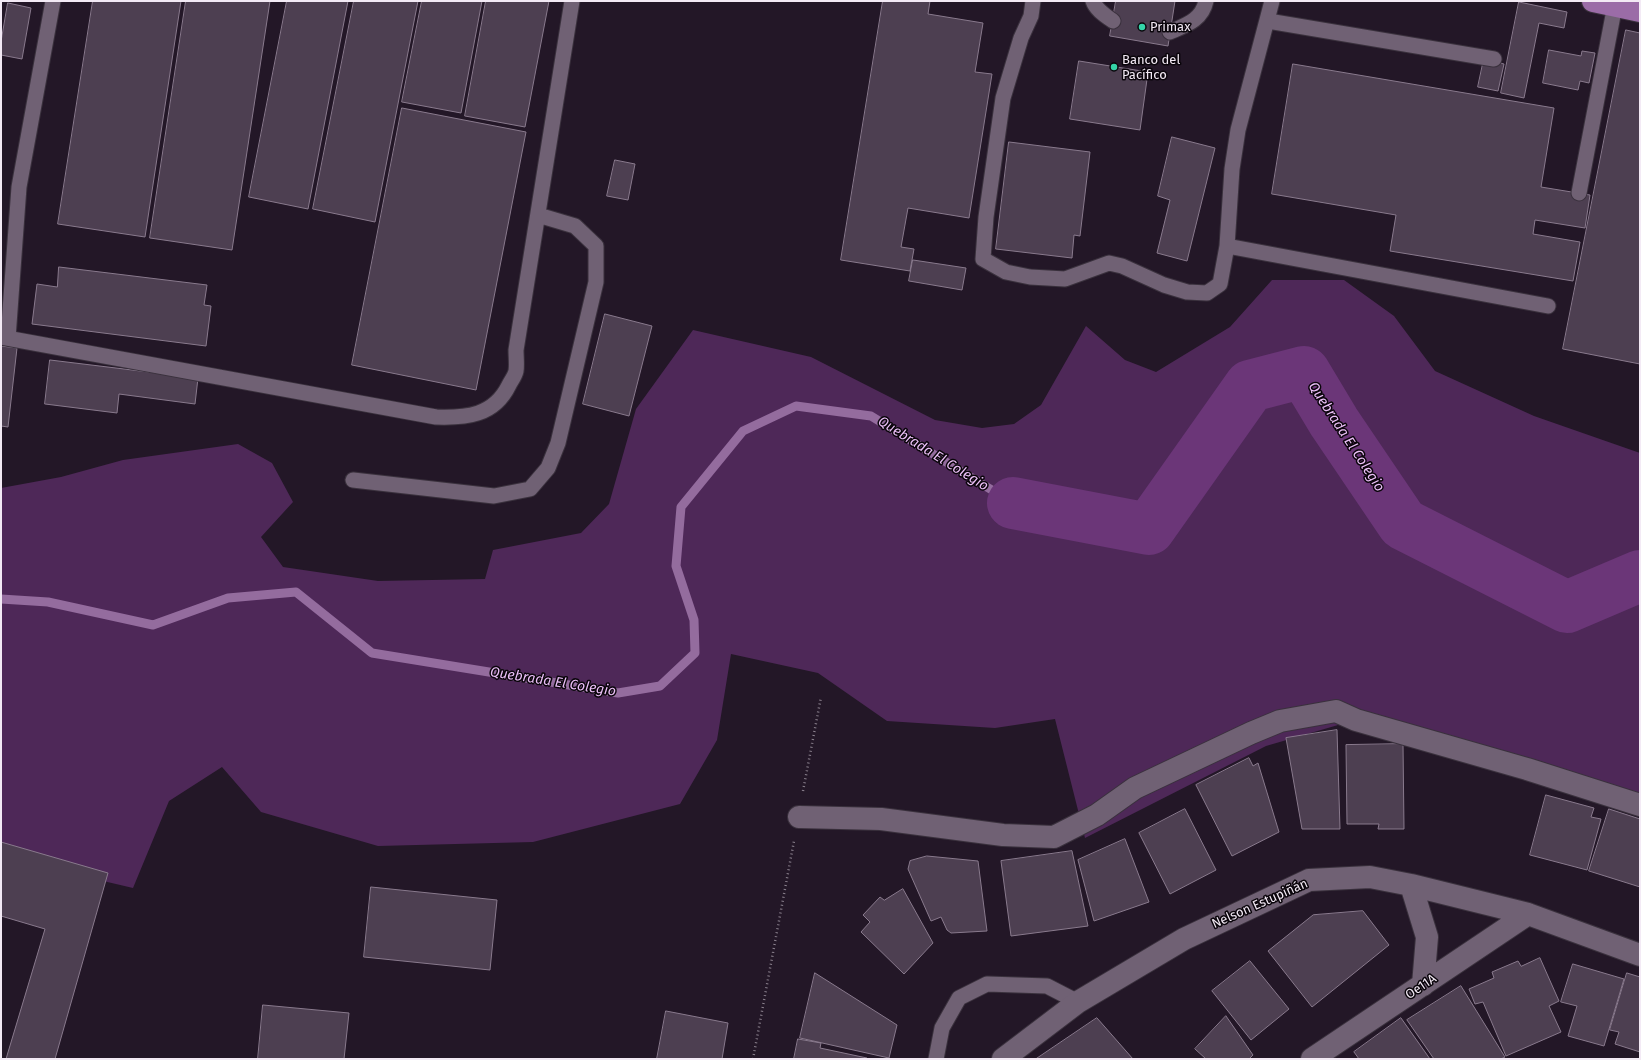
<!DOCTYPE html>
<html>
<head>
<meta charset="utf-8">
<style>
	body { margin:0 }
	#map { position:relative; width:1641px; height:1060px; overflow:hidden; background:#231727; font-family:"Fira Sans",sans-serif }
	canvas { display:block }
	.frame { position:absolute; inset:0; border:2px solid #f3eaf5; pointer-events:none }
</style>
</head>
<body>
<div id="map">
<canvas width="1641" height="1060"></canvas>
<div class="frame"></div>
</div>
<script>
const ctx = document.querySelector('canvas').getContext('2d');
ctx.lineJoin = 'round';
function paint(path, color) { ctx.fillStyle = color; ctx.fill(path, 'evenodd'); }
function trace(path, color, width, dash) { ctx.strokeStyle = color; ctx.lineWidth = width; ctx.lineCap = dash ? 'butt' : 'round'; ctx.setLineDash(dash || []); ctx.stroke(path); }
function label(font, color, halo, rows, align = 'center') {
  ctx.font = font + ' "Fira Sans",sans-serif'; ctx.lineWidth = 3; ctx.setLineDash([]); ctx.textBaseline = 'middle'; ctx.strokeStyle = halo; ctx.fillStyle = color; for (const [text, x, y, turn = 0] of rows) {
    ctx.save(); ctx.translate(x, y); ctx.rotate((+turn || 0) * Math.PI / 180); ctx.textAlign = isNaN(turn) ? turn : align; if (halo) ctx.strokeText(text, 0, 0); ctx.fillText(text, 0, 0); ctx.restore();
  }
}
const green = new Path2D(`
	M1272,280H1344L1394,316L1435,371L1534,416L1640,453V795L1540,761L1369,716L1266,746L1085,838L1055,719L995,728L887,721L818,673L731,654L717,740L680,804L533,842L378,846L261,812L222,767L169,801L133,888L1,857V488L61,477L123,460L238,444L272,463L293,502L261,537L283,567L378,581L485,579L493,550L581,533L609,504L636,409L693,330L811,357L935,420L982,428L1014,424L1041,405L1086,326L1125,360L1156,372L1230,327Z`);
const stream = new Path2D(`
	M1,599L48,602L153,625L228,598L296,592L372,653L618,693L660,686L695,653L694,620L676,566L681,507L743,431L796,406L871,416L1013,503`);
const river = new Path2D(`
	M1013,503L1149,529L1250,386L1304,372L1334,422L1403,524L1567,607L1640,576`);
const building = new Path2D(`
	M93,1H181L145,237L58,224Z
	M186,1H270L232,250L150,238Z
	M287,1H348L308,209L249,197Z
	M354,1H418L375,222L313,209Z
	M422,1H482L461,113L402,102Z
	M486,1H549L525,127L465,116Z
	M883,1H930L928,14L983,23L975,72L992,74L969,218L908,208L901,247L914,249L910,271L841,260Z
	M1116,1H1175L1168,46L1110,36Z
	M1519,2L1567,12L1564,28L1539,23L1524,98L1501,93Z
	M8,3L31,8L22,59L1,55V42Z
	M1626,30L1640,33V364L1563,349Z
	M1549,50L1581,56L1582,51L1595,53L1589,83L1580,81L1578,90L1543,83Z
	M1484,59L1504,64L1498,91L1478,87Z
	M1079,61L1148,72L1140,130L1070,119Z
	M1293,64L1554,108L1541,187L1590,195L1585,228L1535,220L1533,234L1580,242L1573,281L1390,251L1396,215L1272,194Z
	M402,108L526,132L476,390L352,365Z
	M1172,137L1215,148L1187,261L1157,253L1170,200L1158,196Z
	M1009,142L1090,152L1080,236L1074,235L1072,258L996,249Z
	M615,160L635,164L628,200L607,196Z
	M913,260L966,268L962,290L909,281Z
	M59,267L207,285L204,305L211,306L206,346L32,324L37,284L57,287Z
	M605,314L652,326L629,416L583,404Z
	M1,346L17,348L8,427L1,426Z
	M50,360L198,378L195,404L119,394L117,413L45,404Z
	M1337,730L1340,829H1302L1286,738Z
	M1403,744L1404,829H1378L1379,824H1347L1346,745Z
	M1249,758L1253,766L1258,763L1279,832L1232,856L1196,785Z
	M1546,795L1594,808L1591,817L1601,819L1587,870L1530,855Z
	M1185,809L1216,870L1170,894L1139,833Z
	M1609,809L1640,819V887L1589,871Z
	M1125,839L1149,902L1094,921L1078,860Z
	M1,842L108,873L55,1059H6L45,929L1,916Z
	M1072,851L1088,926L1011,936L1001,861Z
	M927,856L978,861L987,931L951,933L947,930L941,917L931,921L908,869L910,861Z
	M371,887L497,900L490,970L364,957Z
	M903,889L933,943L904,974L861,932L870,922L863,915L880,897L884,900Z
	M1363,911L1389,945L1312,1007L1268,951L1313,915Z
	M1540,958L1559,1001L1549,1006L1561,1032L1506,1056L1483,1002L1475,1004L1469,989L1494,978L1492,972L1518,961L1521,966Z
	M1250,961L1289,1009L1251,1040L1212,991Z
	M1573,964L1624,979L1604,1046L1568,1036L1577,1006L1561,1002Z
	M815,973L897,1025L889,1058L800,1038Z
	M1627,973L1640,977V1052L1615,1044L1619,1032L1610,1030Z
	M1461,986L1505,1057L1501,1059H1434L1407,1020Z
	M263,1005L349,1013L344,1059H258Z
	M666,1011L728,1023L722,1059H657Z
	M1226,1016L1253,1055L1249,1059H1206L1195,1049Z
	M1097,1018L1133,1059H1036Z
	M1401,1018L1430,1059H1359L1354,1052Z
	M798,1039L821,1043L820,1048L867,1058V1059H794Z`);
const path = new Path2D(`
	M803,791L821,697
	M753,1059L794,841`);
const lane = new Path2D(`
	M1033,1L1031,16L1021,38L1003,98L986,217L983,259L1006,272L1030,277L1065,279L1109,263L1122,266L1164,285L1187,292L1207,293L1220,284L1227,246L1232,169L1238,130L1272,1
	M1093,1C1096,10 1106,16 1113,21
	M1268,21L1494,59
	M1170,32C1186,25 1202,20 1206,1
	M1579,193L1615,5
	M1227,246L1548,306
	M1,337L436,417C466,418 494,416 509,385C511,381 515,376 516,371C517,365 516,357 516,350L572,1
	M8,338L19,187L53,1
	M353,480L494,496L530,489L548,468L558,443L596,282V246L575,226L538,215
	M936,1059L942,1028L959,998L987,984L1047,986L1078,1002`);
const street = new Path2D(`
	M799,817L881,819L1003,835L1054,837L1097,815L1135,788L1251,733L1280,721L1336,711L1356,720L1527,769L1640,805
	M1411,885L1427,937L1423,985
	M1003,1059L1078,1002L1184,939L1309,880L1370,877L1411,885L1528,914L1640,955
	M1312,1059L1528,914`);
const primary = new Path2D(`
	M1593,1L1640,11`);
const markers = [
	[1142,27,4,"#34d4a8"],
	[1114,67,4,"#34d4a8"]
];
const poiNames = [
	["Primax",1150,27],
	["Banco del",1122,60],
	["Pacífico",1122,75]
];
const streetNames = [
	["Nelson Estupiñán",1260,904,-24],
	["Oe11A",1421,987,-34]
];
const waterNames = [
	["Quebrada El Colegio",1346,437,57],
	["Quebrada El Colegio",933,454,32],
	["Quebrada El Colegio",553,682,9]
];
paint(green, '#4e2858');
trace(stream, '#946c9e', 9);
trace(river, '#6b3678', 52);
paint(building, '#4d3f51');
trace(building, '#897a8d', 1);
trace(lane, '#3a313d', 17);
trace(street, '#3a313d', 24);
trace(primary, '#3a313d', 24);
trace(path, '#8a808d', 2.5, [1, 3]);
trace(lane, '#706174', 15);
trace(street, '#706174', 22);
trace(primary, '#9b6ca7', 22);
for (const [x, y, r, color] of markers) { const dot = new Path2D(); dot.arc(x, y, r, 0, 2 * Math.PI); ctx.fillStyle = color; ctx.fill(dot); trace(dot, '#0a050b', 1.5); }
label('13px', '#f3eaf5', '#0a050b', poiNames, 'left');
label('13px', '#f3eaf5', '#0a050b', streetNames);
label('italic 14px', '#ebbff7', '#0a050b', waterNames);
</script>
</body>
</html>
